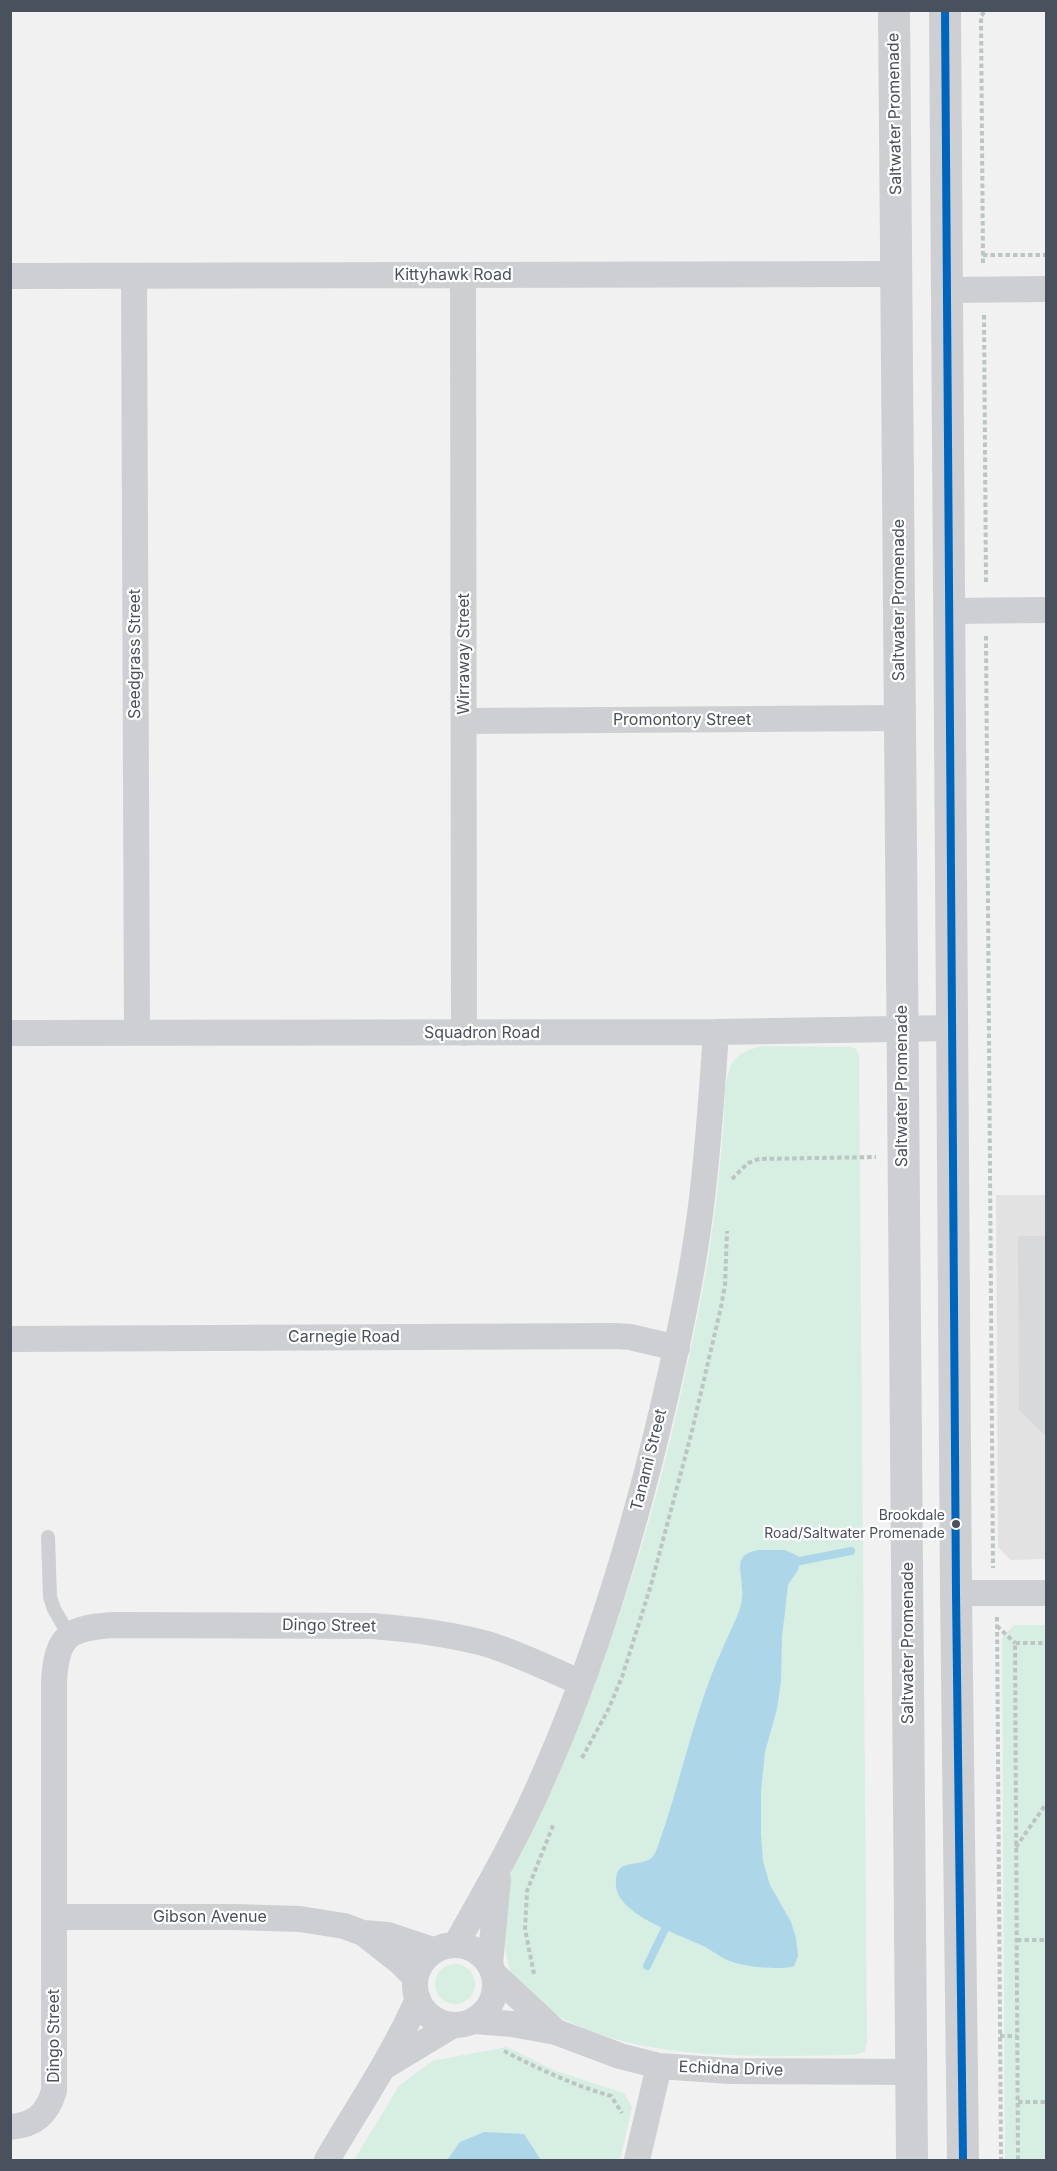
<!DOCTYPE html>
<html>
<head>
<meta charset="utf-8">
<style>
	body { margin:0 }
	#map { position:relative; width:1057px; height:2171px; overflow:hidden; background:#f1f1f1; font-family:Inter,sans-serif }
	canvas { display:block }
	.frame { position:absolute; inset:0; border:12px solid #49515c; pointer-events:none }
</style>
</head>
<body>
<div id="map">
<canvas width="1057" height="2171"></canvas>
<div class="frame"></div>
</div>
<script>
const ctx = document.querySelector('canvas').getContext('2d');
ctx.lineJoin = 'round';
function paint(path, color) { ctx.fillStyle = color; ctx.fill(path, 'evenodd'); }
function trace(path, color, width, dash) { ctx.strokeStyle = color; ctx.lineWidth = width; ctx.lineCap = dash ? 'butt' : 'round'; ctx.setLineDash(dash || []); ctx.stroke(path); }
function label(font, color, halo, rows, align = 'center') {
  ctx.font = font + ' Inter,sans-serif'; ctx.lineWidth = 4.5; ctx.setLineDash([]); ctx.textBaseline = 'middle'; ctx.strokeStyle = halo; ctx.fillStyle = color; for (const [text, x, y, turn = 0] of rows) {
    ctx.save(); ctx.translate(x, y); ctx.rotate((+turn || 0) * Math.PI / 180); ctx.textAlign = isNaN(turn) ? turn : align; if (halo) ctx.strokeText(text, 0, 0); ctx.fillText(text, 0, 0); ctx.restore();
  }
}
const education = new Path2D(`
	M996,1195H1046V1559L1010,1560L998,1547Z`);
const green = new Path2D(`
	M765,1046L849,1047L856,1048L859,1055L867,2041L865,2052L852,2055C751,2056 582,2067 514,1977C502,1961 503,1910 506,1890C510,1869 527,1842 536,1822C554,1783 570,1743 586,1704C627,1603 658,1499 681,1393C696,1327 710,1260 717,1193C720,1168 722,1143 724,1119C725,1101 724,1081 731,1065C738,1052 752,1048 765,1046Z
	M1014,1625H1046V2160H1005L1002,1638Z
	M435 1984a20 20 0 1 1 40 0a20 20 0 1 1-40 0Z
	M507,2047L556,2071L624,2093L632,2107L620,2160H354L399,2086L432,2061Z`);
const water = new Path2D(`
	M758,1550H785L798,1556L800,1561L798,1570L788,1585L782,1637L781,1681L777,1709L765,1752L761,1791V1834L763,1861L770,1885L791,1922L796,1938L798,1956L794,1966C782,1971 739,1966 727,1960C717,1955 709,1948 699,1944C677,1934 618,1914 616,1886C614,1857 635,1868 650,1859C655,1855 657,1849 659,1843C677,1793 688,1740 706,1690C715,1664 727,1639 738,1614C741,1606 743,1598 742,1589C742,1569 732,1555 758,1550Z
	M484,2132L524,2134L541,2160H447L460,2142Z`);
const stream = new Path2D(`
	M790,1566L800,1561L851,1551
	M647,1966L665,1929L668,1918`);
const building = new Path2D(`
	M1018,1236H1047V1437L1019,1410Z`);
const path = new Path2D(`
	M983,255H1046
	M983,263L981,16L986,10
	M984,315L986,584
	M986,636L993,1568
	M732,1179L748,1163L759,1159L876,1157
	M997,1617L1001,2160
	M997,1626L1015,1643
	M582,1758L608,1710L622,1677L651,1585L691,1435L721,1307L725,1285L727,1231
	M1016,1847L1046,1804
	M1017,1940H1046
	M534,1974L525,1929L527,1891L554,1823
	M1000,2036H1017
	M504,2051C539,2069 573,2085 611,2096L622,2113
	M1018,2102H1046
	M1018,2160L1015,1643H1046`);
const service = new Path2D(`
	M48,1537L50,1597L54,1609L69,1635`);
const minor = new Path2D(`
	M463,275L464,1033
	M10,276L896,274
	M134,276L137,1033
	M947,290L1046,289
	M950,611L1046,610
	M464,721L899,718
	M10,1033L716,1032L953,1028
	M10,1339L616,1336L630,1337L677,1348
	M956,1593H1046
	M54,1917H234L300,1919L344,1926L363,1933L388,1935L433,1950
	M363,1933L400,1962L415,1977
	M456,1944C486,1891 517,1837 541,1782C596,1659 635,1529 665,1398C679,1338 692,1276 700,1214C708,1154 712,1093 716,1032
	M415 1985a40 40 0 1 1 80 0a40 40 0 1 1-80 0Z
	M490,1964L498,1879
	M495,1975L556,2032
	M474,2021L512,2024L556,2032L620,2056L659,2066L730,2071L912,2072
	M385,2066L453,2025
	M10,2127C35,2125 47,2114 54,2091V1681C57,1634 69,1628 114,1625L372,1626C411,1629 450,1634 487,1644C519,1654 550,1669 581,1683
	M327,2160C358,2107 393,2056 418,1999
	M637,2160L659,2066`);
const tertiary = new Path2D(`
	M894,10L912,2160
	M945,10L956,1593L963,2160`);
const bus1 = new Path2D(`
	M945,10L956,1593L963,2160`);
const markers = [
	[956,1524,5,"#49515c"]
];
const busNames = [
	["Brookdale",945,1516],
	["Road/Saltwater Promenade",945,1534]
];
const streetNames = [
	["Saltwater Promenade",895,114,-91],
	["Kittyhawk Road",453,275],
	["Saltwater Promenade",899,600,-90],
	["Seedgrass Street",135,654,-90],
	["Wirraway Street",464,654,-90],
	["Promontory Street",682,720],
	["Squadron Road",482,1033],
	["Saltwater Promenade",902,1086,-90],
	["Carnegie Road",344,1337],
	["Tanami Street",649,1460,-76],
	["Dingo Street",329,1626,1],
	["Saltwater Promenade",908,1643,-90],
	["Gibson Avenue",210,1917],
	["Dingo Street",54,2036,-90],
	["Echidna Drive",731,2069,2]
];
paint(education, '#e3e2e2');
paint(green, '#d7eee3');
paint(water, '#aed6e9');
trace(stream, '#aed6e9', 8);
paint(building, '#d8d9db');
trace(path, '#bbc5c3', 4, [4.5, 3]);
trace(service, '#cdcfd2', 14);
trace(minor, '#cdcfd2', 26);
trace(tertiary, '#cdcfd2', 32);
trace(bus1, '#0065bd', 8);
for (const [x, y, r, color] of markers) { const dot = new Path2D(); dot.arc(x, y, r, 0, 2 * Math.PI); ctx.fillStyle = color; ctx.fill(dot); trace(dot, '#fff', 2); }
label('14px', '#49515c', '#fff', busNames, 'right');
label('16px', '#49515c', '#fff', streetNames);
</script>
</body>
</html>
